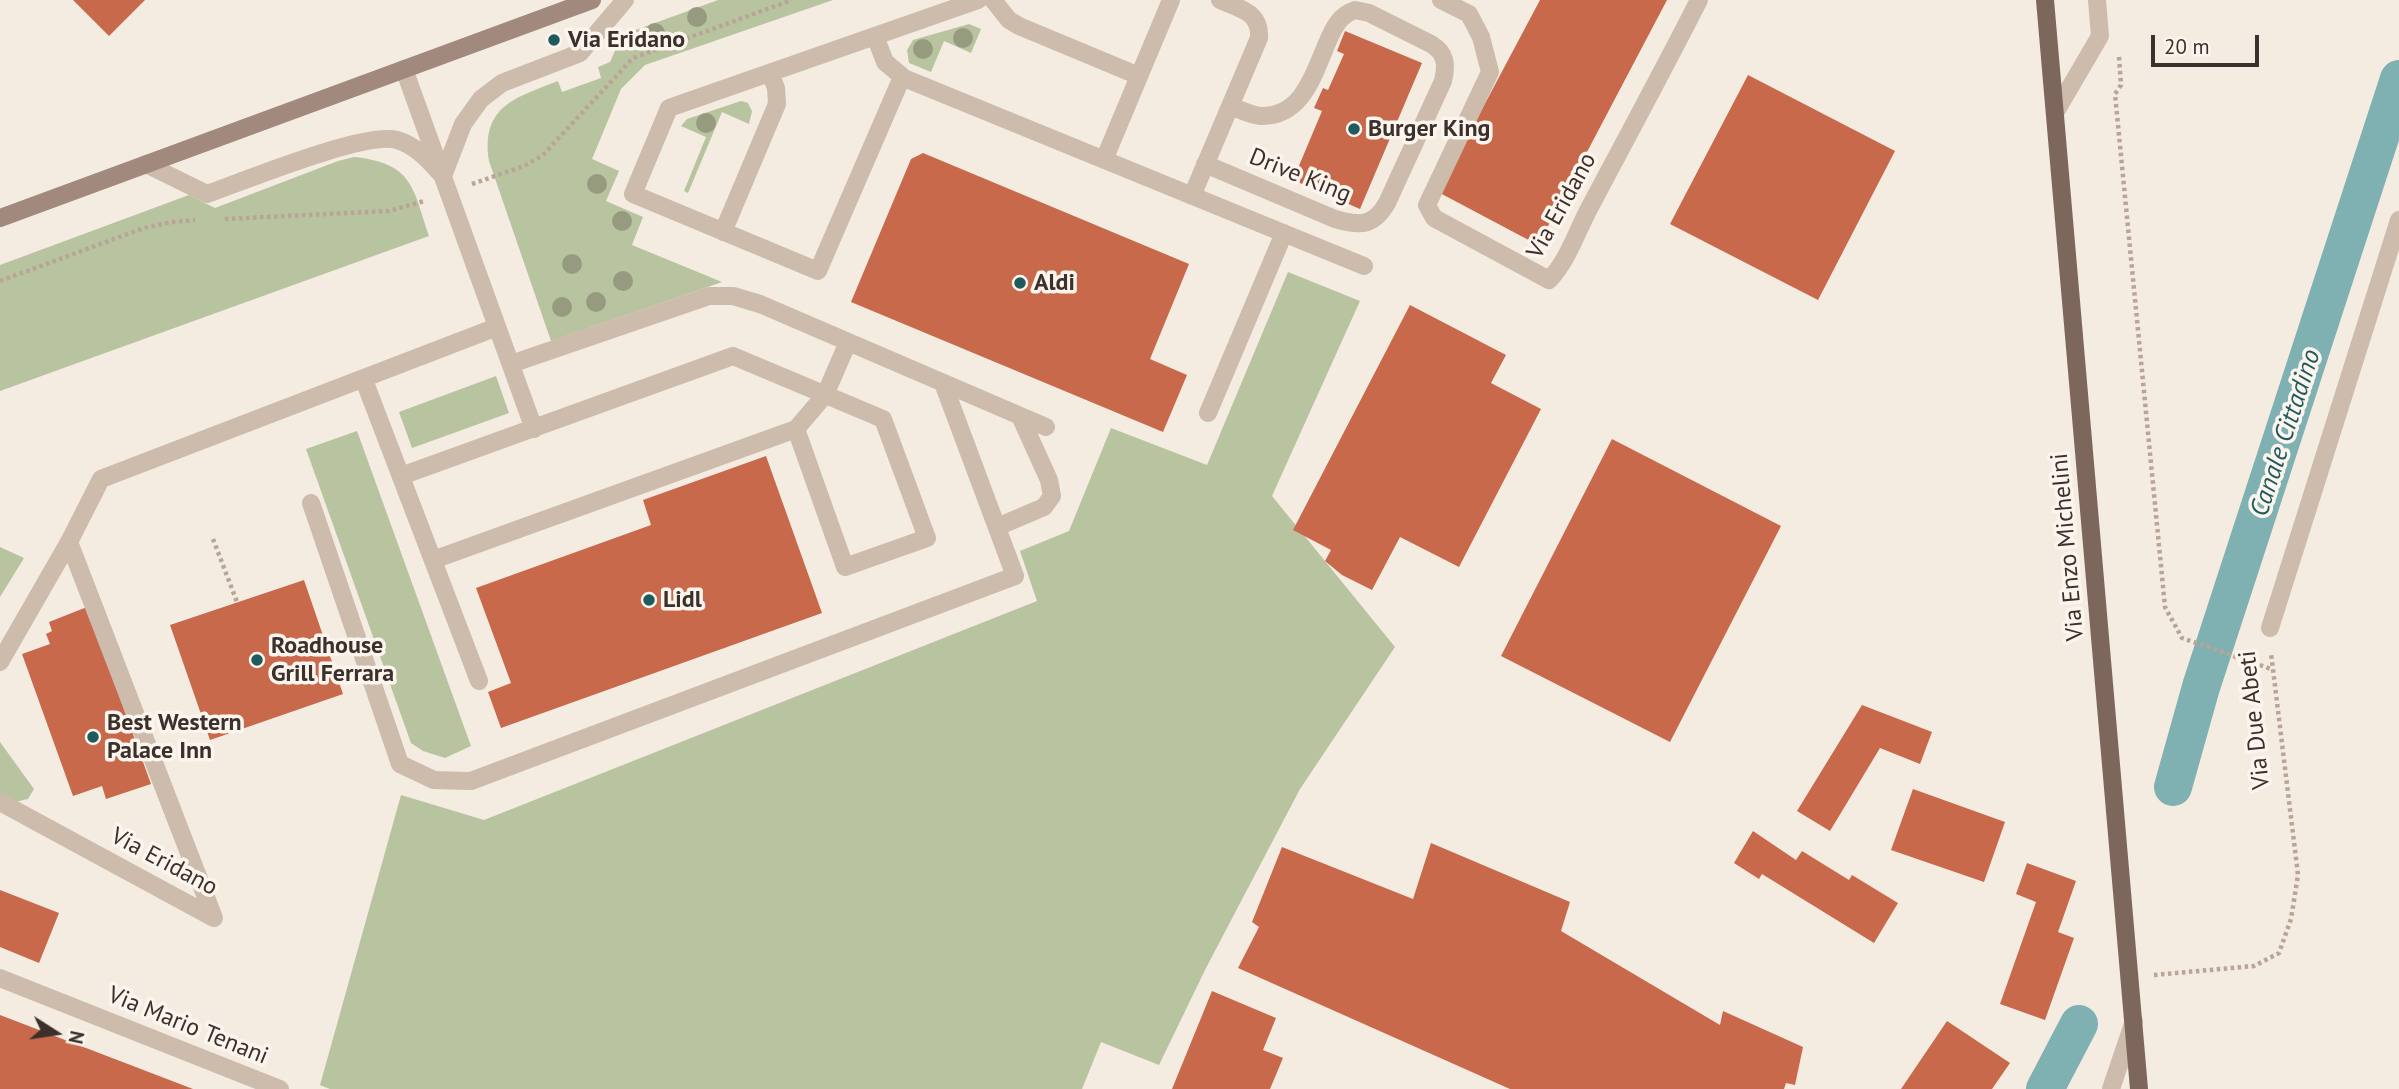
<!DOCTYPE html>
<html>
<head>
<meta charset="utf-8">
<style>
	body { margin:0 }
	#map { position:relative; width:2399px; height:1089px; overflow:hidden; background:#f4ebe1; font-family:"PT Sans",sans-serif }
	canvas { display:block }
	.north { position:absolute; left:21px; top:998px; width:70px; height:70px; -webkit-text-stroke:5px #fbf5ee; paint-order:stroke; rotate:102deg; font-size:19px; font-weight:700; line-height:28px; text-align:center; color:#3b302b }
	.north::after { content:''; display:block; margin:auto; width:24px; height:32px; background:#3b302b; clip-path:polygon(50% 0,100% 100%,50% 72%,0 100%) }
	.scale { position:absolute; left:2151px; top:35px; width:108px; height:32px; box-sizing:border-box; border:4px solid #3b302b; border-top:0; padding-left:9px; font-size:21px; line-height:24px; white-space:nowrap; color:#3b302b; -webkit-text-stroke:5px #fbf5ee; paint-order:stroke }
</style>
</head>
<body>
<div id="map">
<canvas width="2399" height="1089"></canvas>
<div class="north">N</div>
<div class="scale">20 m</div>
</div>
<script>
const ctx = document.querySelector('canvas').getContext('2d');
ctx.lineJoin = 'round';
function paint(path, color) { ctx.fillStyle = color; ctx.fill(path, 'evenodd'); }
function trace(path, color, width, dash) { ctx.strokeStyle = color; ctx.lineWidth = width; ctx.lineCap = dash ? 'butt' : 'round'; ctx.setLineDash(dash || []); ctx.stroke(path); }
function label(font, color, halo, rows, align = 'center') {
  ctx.font = font + ' "PT Sans",sans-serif'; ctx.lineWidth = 7; ctx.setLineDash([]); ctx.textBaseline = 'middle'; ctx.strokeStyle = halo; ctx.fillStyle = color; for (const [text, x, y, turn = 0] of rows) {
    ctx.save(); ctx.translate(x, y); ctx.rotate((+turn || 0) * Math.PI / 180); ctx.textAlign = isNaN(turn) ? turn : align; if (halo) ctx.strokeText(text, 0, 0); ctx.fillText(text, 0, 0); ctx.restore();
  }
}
const green = new Path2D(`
	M718,0H833L645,65L621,89L592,159L619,171L606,201L643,217L632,245L722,282L551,341L489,161C481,106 515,98 558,81L562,92L601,78L598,67L610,62L622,35Z
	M969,24L981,29L971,53L944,41L931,72L909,63L907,50L913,40Z
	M741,101L748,103L752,111L749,124L722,112L688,193L684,191L706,137L681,126L687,119Z
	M354,157C413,163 413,188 429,236L0,391V265L189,195L215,208L338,161Z
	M1288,272L1360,301L1272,496L1395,647L1300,789L1206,968L1159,1065L1101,1042L1082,1089H330L320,1085L401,795L484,820L1037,601L1020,551L1069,531L1111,428L1207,465Z
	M496,376L509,413L412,448L399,412Z
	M357,431L471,746L445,758L423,751L411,743L306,449Z
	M0,547L24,558L0,597Z
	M0,742L34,789L28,799L15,802L0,795Z`);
const canal = new Path2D(`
	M2173,787L2201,687L2399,79
	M2045,1089L2079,1024`);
const building = new Path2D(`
	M73,0H145L109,36Z
	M1540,0H1667L1538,245L1438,192Z
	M1345,31L1422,63L1360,209L1293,180L1322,111L1314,108L1323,88L1328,90L1344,54L1337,51Z
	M1748,75L1895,151L1818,300L1670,224Z
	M923,153L1189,264L1150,359L1187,375L1163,432L851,302L911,159Z
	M1410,305L1506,355L1491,383L1541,409L1459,567L1400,537L1372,590L1342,575L1325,561L1331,550L1293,530Z
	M1612,439L1781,526L1670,742L1501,656Z
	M766,456L822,613L501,728L488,692L511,683L476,588L651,525L643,500Z
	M304,580L343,694L210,740L170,625Z
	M87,607L151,784L106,799L102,786L73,796L22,654L50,644L46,634L52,631L49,622Z
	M1862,705L1932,732L1920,764L1880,748L1830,831L1797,811Z
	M1913,789L2005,822L1984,882L1891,850Z
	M1753,831L1796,860L1802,851L1849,880L1852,875L1898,903L1874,943L1762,874L1759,879L1734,863Z
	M1431,843L1570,902L1561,931L1720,1025L1723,1011L1803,1047L1795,1085L1786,1083L1784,1089H1510L1238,968L1259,927L1252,922L1282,847L1413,899Z
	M2027,863L2076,881L2058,932L2074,938L2045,1020L2000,1004L2036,902L2016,894Z
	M0,890L59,913L39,963L0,947Z
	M1212,991L1276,1018L1263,1050L1283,1058L1270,1089H1172Z
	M0,1015L193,1089H0Z
	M1947,1021L2010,1063L1992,1089H1901Z`);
const path = new Path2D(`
	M2119,57L2121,85L2115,94L2165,607L2182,638L2271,669
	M472,184L524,166L542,156L633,58L792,0
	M225,219L389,211L424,201
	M0,281L144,228L172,222L195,220
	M213,539L237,602
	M2154,975L2254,966L2279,953L2291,919L2298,875L2271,653`);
const service = new Path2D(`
	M993,0L1009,20L1019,26L1139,76
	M1441,0L1469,14L1481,37L1490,72L1427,205L1434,218L1549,280C1569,259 1577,230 1591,205C1627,137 1664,69 1699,0
	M875,36L885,62L904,78L1364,266
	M404,69L534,429
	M902,77L818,271L633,194L669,108L978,0
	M2055,113L2100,36L2097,0
	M1104,160L1171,0
	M146,164L207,194C244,181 365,131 397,140C417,146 429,161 443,176L463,124L481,99L502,83L580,53L625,0
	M1205,164L1335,219C1360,226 1373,227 1387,203L1443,81C1447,65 1446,53 1431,44L1369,13L1355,10C1340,15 1334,27 1328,41C1314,73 1303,117 1261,116C1250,115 1239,109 1230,106
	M1192,196L1259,38C1261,12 1240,9 1220,0
	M723,232L777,104L776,88L770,73
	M511,364L709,296H733L760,304L1046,427
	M364,380L479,681
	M1208,413L1284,233
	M401,476L733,356L883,419L927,538L845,567L796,429L825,395L848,342
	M311,503L400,764L434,780L471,781L1015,576L943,383
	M997,527L1044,507L1052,496L1049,480L1020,416
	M433,560L796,429
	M0,662L69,542L101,479L497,327
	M0,802L214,918L69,542`);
const minor = new Path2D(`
	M2270,628L2399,220
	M0,978L280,1089
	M2111,1089L2134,1021`);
const secondary = new Path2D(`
	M0,218L592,0`);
const primary = new Path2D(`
	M2045,0L2139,1089`);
const trees = [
	[697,17],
	[655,33],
	[963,38],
	[923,49],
	[706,123],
	[597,184],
	[622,221],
	[572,264],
	[623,281],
	[596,302],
	[562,307]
];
const markers = [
	[554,40,7,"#1f5a5e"],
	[1354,129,7,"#1f5a5e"],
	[1020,283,7,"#1f5a5e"],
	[649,600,7,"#1f5a5e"],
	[257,660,7,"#1f5a5e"],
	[93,737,7,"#1f5a5e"]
];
const poiNames = [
	["Via Eridano",568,40],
	["Burger King",1368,129],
	["Aldi",1034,283],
	["Lidl",663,600],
	["Roadhouse",271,646],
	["Grill Ferrara",271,674],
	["Best Western",107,723],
	["Palace Inn",107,751]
];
const streetNames = [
	["Drive King",1300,176,22],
	["Via Eridano",1562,206,-61],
	["Via Enzo Michelini",2068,547,-95],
	["Via Due Abeti",2255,720,-96],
	["Via Eridano",164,862,28],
	["Via Mario Tenani",188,1026,22]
];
const waterNames = [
	["Canale Cittadino",2286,433,-72]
];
paint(green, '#b8c4a0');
trace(canal, '#7fb0b2', 38);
paint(building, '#c8694b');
trace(path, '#b9a596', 4.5, [3.5, 3.5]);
trace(service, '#cdbbac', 18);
trace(minor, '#cdbbac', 18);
trace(secondary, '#a18a7d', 18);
trace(primary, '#7d675c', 18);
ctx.fillStyle = '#969b7f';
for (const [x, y] of trees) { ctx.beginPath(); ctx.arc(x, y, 10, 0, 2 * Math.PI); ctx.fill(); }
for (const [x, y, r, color] of markers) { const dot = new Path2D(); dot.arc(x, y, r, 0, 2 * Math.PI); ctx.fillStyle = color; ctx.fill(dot); trace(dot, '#fbf5ee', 2.5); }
label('bold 24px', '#3b302b', '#fbf5ee', poiNames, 'left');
label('24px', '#3b302b', '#fbf5ee', streetNames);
label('italic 26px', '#1f5a5e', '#fbf5ee', waterNames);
</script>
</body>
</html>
